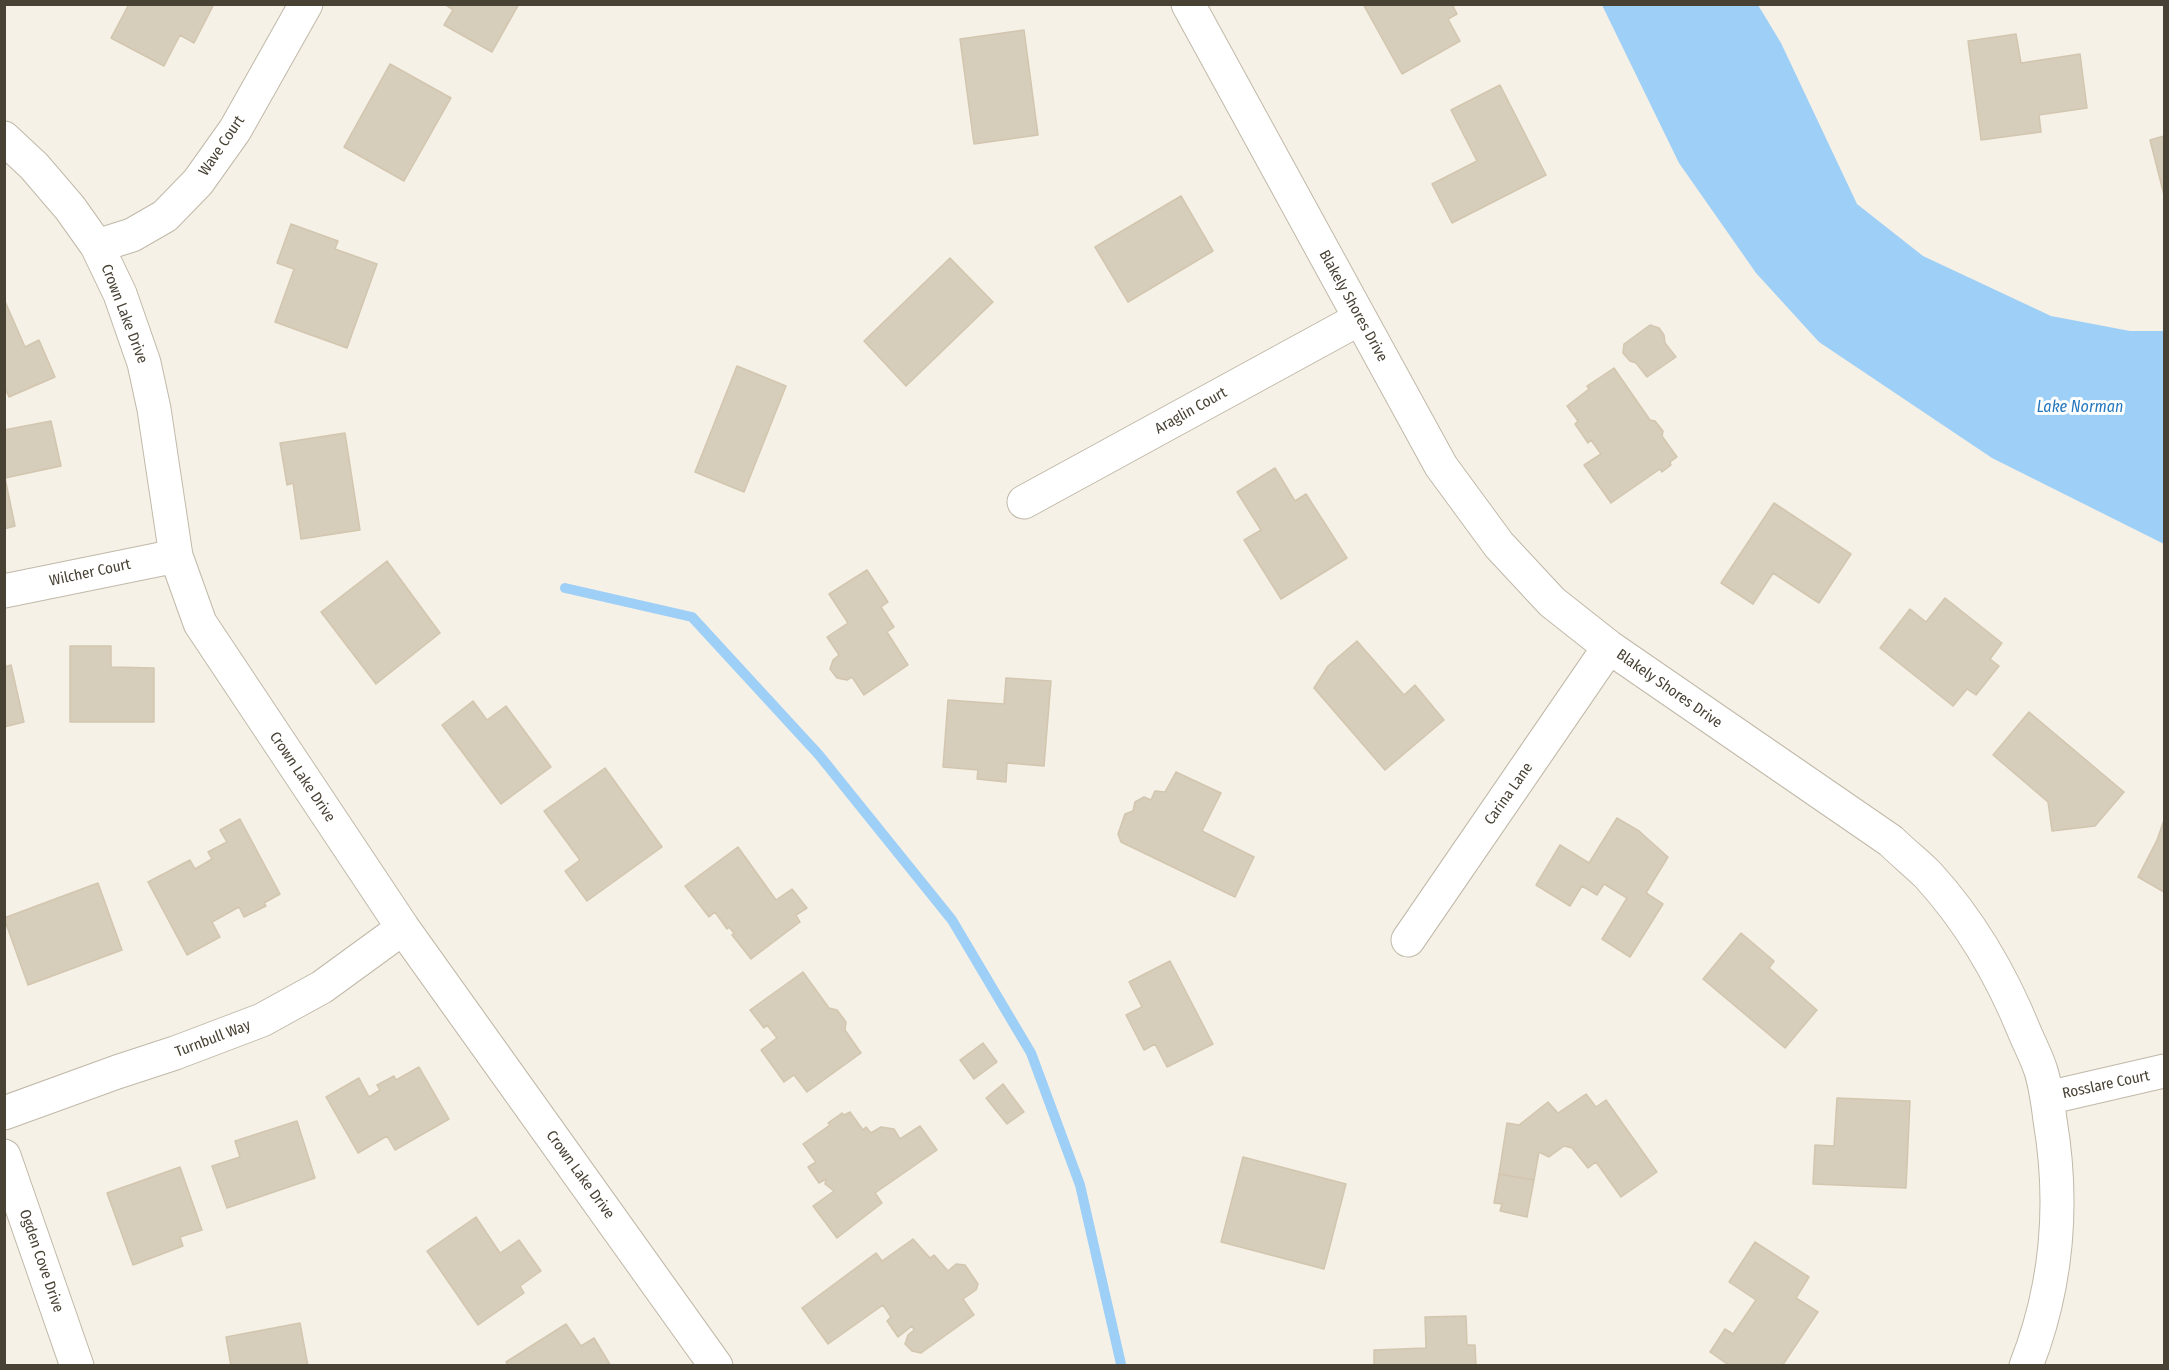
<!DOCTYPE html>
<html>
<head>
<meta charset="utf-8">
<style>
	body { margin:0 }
	#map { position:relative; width:2169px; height:1370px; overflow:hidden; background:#f5f1e7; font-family:"Fira Sans Condensed",sans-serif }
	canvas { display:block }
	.frame { position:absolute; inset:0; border:6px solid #484235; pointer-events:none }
</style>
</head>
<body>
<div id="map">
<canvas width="2169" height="1370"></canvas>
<div class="frame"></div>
</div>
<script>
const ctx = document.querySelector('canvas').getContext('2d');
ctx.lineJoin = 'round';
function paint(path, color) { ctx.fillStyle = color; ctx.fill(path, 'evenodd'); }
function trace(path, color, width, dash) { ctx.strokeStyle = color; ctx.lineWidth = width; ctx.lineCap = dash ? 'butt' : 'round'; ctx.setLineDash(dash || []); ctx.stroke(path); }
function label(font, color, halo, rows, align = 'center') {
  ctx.font = font + ' "Fira Sans Condensed",sans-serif'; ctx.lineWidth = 6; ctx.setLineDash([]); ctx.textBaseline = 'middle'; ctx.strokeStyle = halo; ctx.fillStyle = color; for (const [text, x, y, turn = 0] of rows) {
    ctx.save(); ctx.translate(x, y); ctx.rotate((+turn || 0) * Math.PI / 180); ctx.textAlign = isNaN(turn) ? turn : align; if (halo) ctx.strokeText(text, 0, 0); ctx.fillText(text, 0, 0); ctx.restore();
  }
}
const water = new Path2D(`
	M1602,5H1758L1781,43L1857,204L1923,256L2051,316L2130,331H2164V544L1992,458L1819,342L1756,273L1679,163Z`);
const stream = new Path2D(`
	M565,588L692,617L819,755L952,920L1031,1053L1080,1185L1121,1364`);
const building = new Path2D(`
	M129,4H214L194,43L180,35L164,66L111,38Z
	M444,4H519L492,52L444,25L453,10Z
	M1363,4H1452L1457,14L1448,19L1460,41L1402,74Z
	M1024,30L1038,135L974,144L960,39Z
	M2016,34L2021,63L2080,54L2087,108L2039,115L2041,132L1981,140L1968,41Z
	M390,64L451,98L404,181L344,147Z
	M1500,85L1546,175L1452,223L1432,184L1477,161L1451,110Z
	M2164,136V195L2150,140Z
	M1181,196L1213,251L1128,302L1095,247Z
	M291,224L338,241L335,249L377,264L347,348L275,322L294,269L277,263Z
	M950,258L993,302L906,386L864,341Z
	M4,299L25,347L39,340L55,377L9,397L4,386Z
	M1650,325L1659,328L1664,335L1665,343L1676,357L1647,377L1636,363L1630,361L1623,353L1624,344Z
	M737,366L786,386L744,492L695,472Z
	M1614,368L1650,420L1655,421L1663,431L1662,436L1677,457L1670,462L1671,465L1662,472L1660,469L1611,503L1584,465L1601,454L1591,440L1588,443L1575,424L1578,421L1567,406L1589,389L1587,386Z
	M51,421L61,466L5,478L15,526L4,529V430Z
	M345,433L360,530L301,539L293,483L287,485L280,443Z
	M1275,468L1295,501L1306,494L1347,558L1281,599L1244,540L1261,530L1237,492Z
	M1774,503L1851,554L1819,603L1773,573L1753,604L1721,583Z
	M387,561L440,633L376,684L321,612Z
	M867,570L888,602L881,607L894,627L887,632L908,665L864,695L852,677L847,680L837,678L830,669L833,660L839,655L827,637L848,623L829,594Z
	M1945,598L2002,643L1990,659L1999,666L1976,695L1967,689L1953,706L1880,648L1910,609L1926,622Z
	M1357,641L1404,695L1415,685L1444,720L1385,770L1314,688L1328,666Z
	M70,646H111V667L154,668V722H70Z
	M11,665L24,722L4,727V667Z
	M1006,678L1051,681L1044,766L1007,763L1006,782L977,779L978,770L943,767L948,700L1004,704Z
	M473,701L487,720L506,706L551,767L501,804L442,725Z
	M2029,712L2124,792L2095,826L2052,831L2048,802L1993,755Z
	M605,768L662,847L587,901L565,871L580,860L544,811Z
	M1176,772L1221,793L1202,831L1254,857L1235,897L1121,842L1118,834L1125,814L1133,811L1135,802L1144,797L1151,800L1155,791L1165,792Z
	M1617,818L1639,831L1668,857L1646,893L1663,904L1630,957L1602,939L1627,898L1604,884L1597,895L1582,886L1570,906L1536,885L1560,845L1589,863Z
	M240,819L280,894L264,903L266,906L244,917L239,907L212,922L220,937L187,955L148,882L190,860L195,869L212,859L208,852L227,842L220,830Z
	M2164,820V892L2138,877L2157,840Z
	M738,847L776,900L792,889L807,908L796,915L800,922L751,959L732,935L734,933L729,927L727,929L715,912L709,917L685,886Z
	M98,883L122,950L28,985L4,918Z
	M1741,933L1774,961L1769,968L1817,1010L1785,1048L1703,979Z
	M1170,961L1213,1044L1167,1067L1155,1044L1144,1050L1126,1015L1142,1007L1129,982Z
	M803,972L829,1008L837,1010L846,1022L845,1030L861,1053L807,1092L794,1075L784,1082L761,1050L777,1038L767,1025L764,1028L750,1010Z
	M983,1043L997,1062L974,1079L960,1060Z
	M419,1067L449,1119L395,1150L387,1136L358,1153L326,1097L359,1078L369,1097L380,1090L377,1085L394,1076L396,1080Z
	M1003,1084L1024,1112L1007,1124L986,1098Z
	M1586,1094L1596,1107L1606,1100L1657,1172L1621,1197L1596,1162L1588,1168L1572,1148L1564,1146L1549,1157L1539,1152L1534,1180L1499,1174L1507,1123L1519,1125L1548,1102L1558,1113Z
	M1837,1098L1910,1101L1906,1188L1813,1184L1815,1145L1834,1146Z
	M850,1112L863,1130L866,1127L871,1133L881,1127L894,1129L900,1139L920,1126L937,1150L875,1193L882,1203L837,1238L813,1206L834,1191L825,1184L826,1179L819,1183L808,1167L816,1162L803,1144L830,1125L828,1123L842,1113L844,1115Z
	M297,1121L315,1178L227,1208L212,1166L240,1157L235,1141Z
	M1243,1157L1346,1184L1324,1269L1221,1242Z
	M180,1167L202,1230L180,1237L183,1246L133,1265L107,1193Z
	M1499,1174L1534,1180L1527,1217L1500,1211L1502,1204L1494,1203Z
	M476,1217L500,1253L519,1240L541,1271L520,1286L524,1293L478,1325L427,1251Z
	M913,1239L930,1258L934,1255L948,1271L956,1264L965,1265L978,1284L976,1290L963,1299L974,1315L921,1353L912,1351L905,1344L908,1335L914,1330L912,1326L898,1337L887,1321L891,1317L883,1305L828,1344L802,1308L876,1253L882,1261Z
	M1755,1242L1809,1277L1796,1298L1818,1312L1782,1366H1730L1710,1352L1725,1329L1733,1334L1756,1300L1729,1282Z
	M1466,1316L1467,1345H1475L1476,1366H1374V1350L1426,1348L1425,1317Z
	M300,1323L308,1366H231L226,1337Z
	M566,1324L581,1346L594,1338L611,1366H508L506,1362Z`);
const minor = new Path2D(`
	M1188,4L1441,466L1499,545L1552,602L1609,647L1891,841C1903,853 1916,863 1928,875C1970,921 2002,976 2025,1033C2030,1045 2037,1058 2041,1071C2046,1087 2048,1104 2050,1120C2064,1203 2057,1287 2026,1366
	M4,138L34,166L70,208L97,246L120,294L144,363L154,409L176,556L200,623L403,928L716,1366
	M97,246L132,235L165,216L198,182L235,130L306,4
	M1024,502L1359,319
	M4,591L176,556
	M1408,940L1609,647
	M2047,1098L2164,1071
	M4,1113L117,1072L175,1053L262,1020L322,987L403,928
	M4,1156L77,1366`);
const streetNames = [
	["Wave Court",222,146,-56],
	["Blakely Shores Drive",1353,306,61],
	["Crown Lake Drive",124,314,69],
	["Araglin Court",1191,411,-29],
	["Wilcher Court",90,573,-12],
	["Blakely Shores Drive",1669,689,35],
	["Crown Lake Drive",302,777,56],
	["Carina Lane",1509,794,-55],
	["Turnbull Way",213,1039,-21],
	["Rosslare Court",2106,1085,-12],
	["Crown Lake Drive",580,1175,54],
	["Ogden Cove Drive",41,1261,71]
];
const waterNames = [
	["Lake Norman",2080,408]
];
paint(water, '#9ecff6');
trace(stream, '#9ecff6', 10);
paint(building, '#d7cdbb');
trace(building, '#d3c6ae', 1.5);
trace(minor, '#c1b9a8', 35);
trace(minor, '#fff', 33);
label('15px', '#484235', '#fff', streetNames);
label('italic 16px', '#2577be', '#fff', waterNames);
</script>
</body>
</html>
